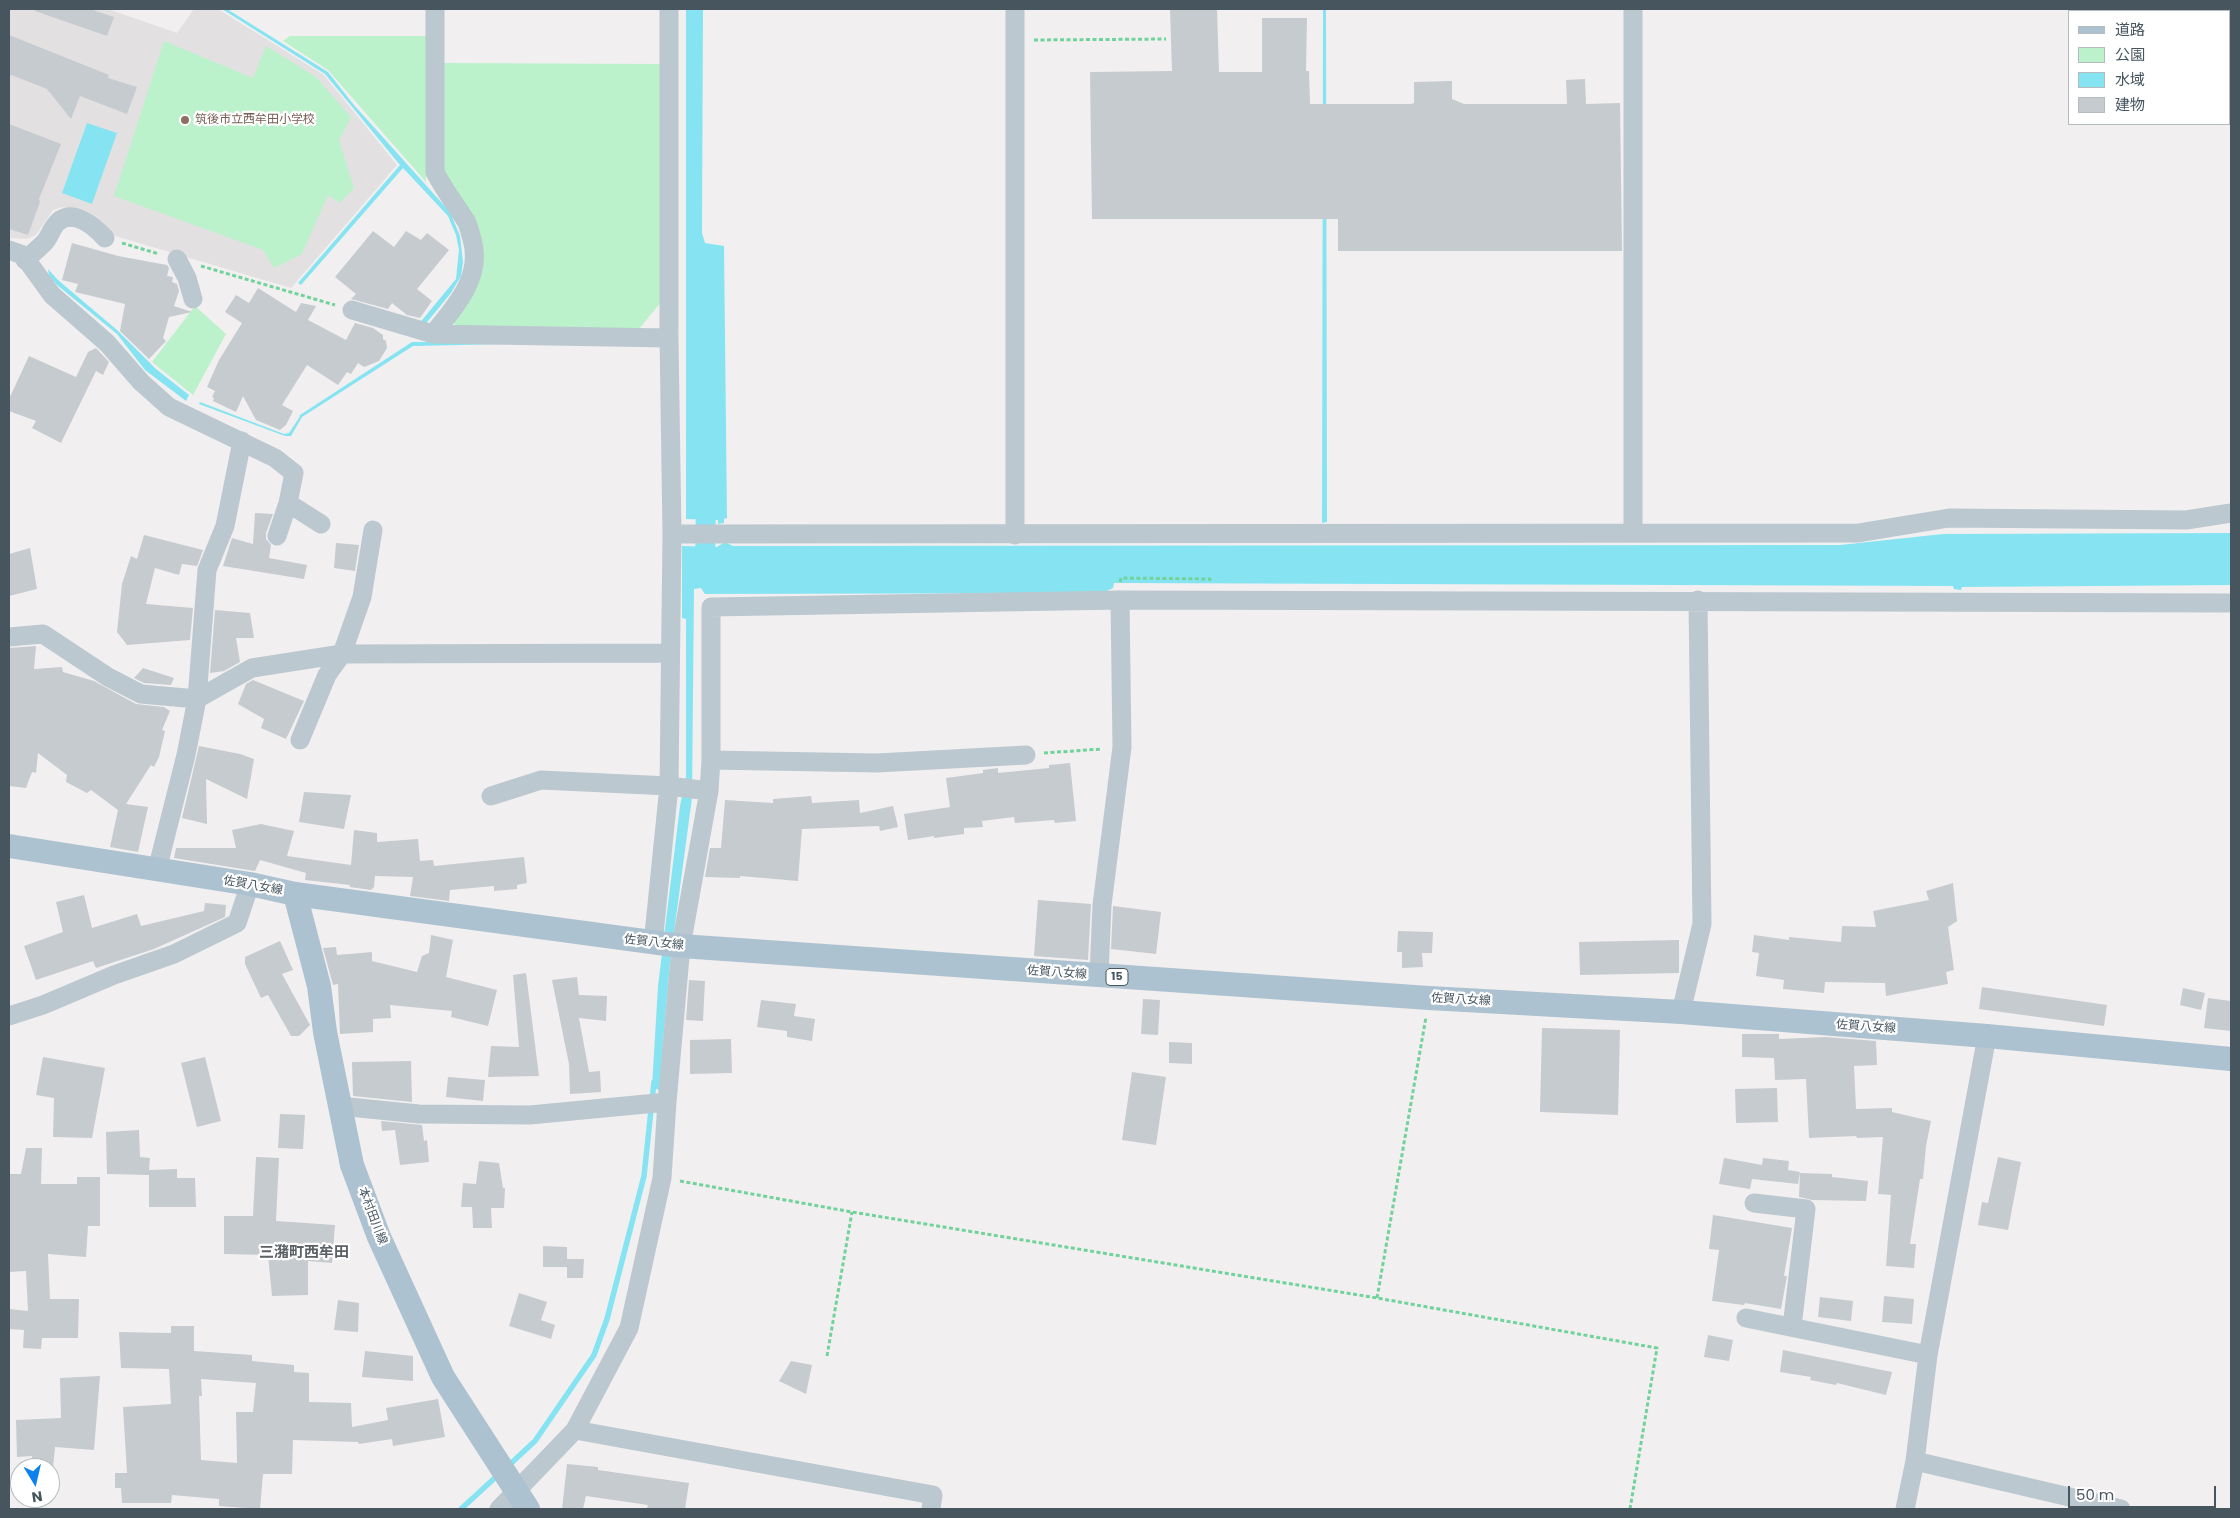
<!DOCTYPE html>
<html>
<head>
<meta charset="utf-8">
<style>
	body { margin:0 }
	#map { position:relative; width:2240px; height:1518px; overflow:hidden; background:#f2eff0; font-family:Poppins,"Noto Sans JP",sans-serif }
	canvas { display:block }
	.frame { position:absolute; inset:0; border:10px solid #46555e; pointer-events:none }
	.legend { position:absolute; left:2068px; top:10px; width:162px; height:115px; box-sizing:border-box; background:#fff; border:1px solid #b5bbbf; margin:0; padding:6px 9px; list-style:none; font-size:15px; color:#46555e }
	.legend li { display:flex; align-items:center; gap:10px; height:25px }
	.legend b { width:25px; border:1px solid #b5bbbf }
	.north { position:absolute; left:10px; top:1458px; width:50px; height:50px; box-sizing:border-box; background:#fff; border:1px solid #b5bbbf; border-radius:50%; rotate:171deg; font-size:14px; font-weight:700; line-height:20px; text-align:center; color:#46555e }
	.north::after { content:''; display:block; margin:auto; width:18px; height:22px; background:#0d81ee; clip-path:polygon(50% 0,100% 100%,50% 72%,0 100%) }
	.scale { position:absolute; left:2068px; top:1486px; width:148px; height:22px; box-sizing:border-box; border:2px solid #46555e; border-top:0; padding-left:6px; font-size:15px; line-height:18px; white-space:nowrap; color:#46555e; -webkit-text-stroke:4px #fff; paint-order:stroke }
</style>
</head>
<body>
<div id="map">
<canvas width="2240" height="1518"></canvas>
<div class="frame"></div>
<ul class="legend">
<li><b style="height:6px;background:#adc2d0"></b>道路</li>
<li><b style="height:14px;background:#bbf2cc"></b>公園</li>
<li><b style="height:14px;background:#86e4f2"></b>水域</li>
<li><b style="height:14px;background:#c6cbcf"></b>建物</li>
</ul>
<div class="north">N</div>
<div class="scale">50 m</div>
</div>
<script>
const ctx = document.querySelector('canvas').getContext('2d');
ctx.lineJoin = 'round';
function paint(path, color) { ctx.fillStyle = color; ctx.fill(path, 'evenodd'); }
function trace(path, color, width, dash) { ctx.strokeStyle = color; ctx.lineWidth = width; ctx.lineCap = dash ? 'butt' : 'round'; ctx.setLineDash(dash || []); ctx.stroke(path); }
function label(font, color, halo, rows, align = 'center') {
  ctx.font = font + ' Poppins,"Noto Sans JP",sans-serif'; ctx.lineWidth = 4.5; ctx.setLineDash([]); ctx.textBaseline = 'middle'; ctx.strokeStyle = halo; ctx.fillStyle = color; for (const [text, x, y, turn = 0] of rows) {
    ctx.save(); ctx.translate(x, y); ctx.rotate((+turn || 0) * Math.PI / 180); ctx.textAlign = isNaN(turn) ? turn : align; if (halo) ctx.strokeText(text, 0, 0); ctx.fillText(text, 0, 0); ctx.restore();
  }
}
const education = new Path2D(`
	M9,9H108L177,33L194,9H218L324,75L397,165L291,288L105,233L90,216L63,207L53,210L36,235L27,239L9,238Z`);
const green = new Path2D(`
	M290,36H427L426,182L328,70L283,41Z
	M164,41L253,78L266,46L316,77L351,117L339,140L354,188L340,203L328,195L302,254L274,268L263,250L114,196Z
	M442,63L663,64L662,301L638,330H458L453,322L482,255L441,174Z
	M195,306L226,334L193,395L152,362Z`);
const water = new Path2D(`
	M222,9H227L328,72L354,105L450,212L460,236L463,262L461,276L451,293L423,327L418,325L456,279L459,250L456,235L448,216L403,168L301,285L298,283L400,165L325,74Z
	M686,9H703L702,233L705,243L724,246L727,518L724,519V523L718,524V520L686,519Z
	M1323,9H1326L1327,522L1322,523Z
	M87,123L117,133L92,204L62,193Z
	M48,269L58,280L117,330L156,369L189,395L186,401L145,370L117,334L57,285L49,276Z
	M651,341L413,346L302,417L291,436H285L199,404L200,402L284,434L289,433L299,418L300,415L412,342Z
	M2231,533V585L1962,587L1961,590L1954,589L1953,586L1114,583L1113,588L1103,593L705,594L701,588L694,589L692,798L670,962L659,1090L652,1087L658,986L680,806L686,777V619L682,618V546L717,547L725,542L733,546L1840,545L1943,534Z`);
const stream = new Path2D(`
	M507,1467L535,1441L594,1355L607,1319L644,1176L654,1082
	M461,1509L498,1475`);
const canal = new Path2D(`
	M706,493L705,568L712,567`);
const building = new Path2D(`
	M36,9H90L114,17L107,36L35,11Z
	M1170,9H1217L1219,72H1262V18H1307L1306,71H1309L1310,104H1411L1414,103V82L1452,81V99L1464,104H1567L1566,80L1585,79L1586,104L1620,103L1622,251H1338V219H1092L1090,72L1172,71Z
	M9,35L109,75L108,78L137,87L127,114L80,96L71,119L47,89L9,74Z
	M9,124L61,144L39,199L40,202L28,235L9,229Z
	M373,231L394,247L406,231L421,240L427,233L449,250L417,289L432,301L420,318L407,315L392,303L388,309L351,299L356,294L335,277Z
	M72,243L118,256L167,265L169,268L167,276L173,277L172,282L177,284L179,291L174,306L192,312L169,317L163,338L166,341L149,359L120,331L125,304L75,292L78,284L62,280Z
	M258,288L296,312L301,303L316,306L308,320L346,340L355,323L373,328L383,335V339L386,341L387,348L379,361L364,367L358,363L351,374L347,372L338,385L307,365L282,405L293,411L286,425L280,430L256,420L243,396L236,412L213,401L214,398L212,397L215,391L207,387L219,360L242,323L225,312L236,295L249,303Z
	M96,348L109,362L103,375L96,371L61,443L32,428L36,421L9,411V399L29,356L76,377L88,352Z
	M255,513L273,514L266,533V539L271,545L269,558L307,565L304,579L223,566L232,538L253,544Z
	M144,535L203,550L197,566L182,564L179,575L155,568L146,604L193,608L190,640L127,645L117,632L122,584L131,556L137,559Z
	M336,543L359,545L355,571L334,568Z
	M30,548L37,589L9,596V554Z
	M215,610L250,613L254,638H236L240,662L224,671L210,673Z
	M36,646L34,669L62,667L63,672L94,681L136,704L164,707L170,711L162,730L165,731L159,757L154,767L151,765L126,804L148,807L138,852L110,847L118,810L91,790L87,793L66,782L67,775L38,753L36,773L32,772L26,788L9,786V648Z
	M143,668L174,678L171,685L144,683L134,678Z
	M253,680L304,701L286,739L261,728L264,719L238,704L246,684Z
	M199,746L240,754L254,759L247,799L206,779L207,824L182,818Z
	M1070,763L1076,821L1055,823L1054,820L1015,823L1014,817L982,821L983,827L964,828V834L934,838V836L908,840L904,814L950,807L946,778L983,773V770L998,768V773L1049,768V765Z
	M304,792L351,795L344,829L299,822Z
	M811,796L812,803L859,800L860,813L893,806L898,827L880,831L879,826L802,829L798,881L740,876V878L705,877L710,848H721L725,800L773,803V799Z
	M261,824L294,831L287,856L351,865L354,830L377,833V842L418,839L420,861L433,860L434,866L524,857L527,883L517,885V889L494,891V886L450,890L449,901L410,896L413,877L375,876L374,887L371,890L350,887V885L305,880L306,873L260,860L255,871L174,858L176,848H236L232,830Z
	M1953,883L1957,921L1948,927L1954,970L1946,972L1948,984L1886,996L1885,983L1825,982L1824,993L1783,989L1784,980L1756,976L1759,953L1752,952L1754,935L1789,940V937L1841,942L1842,926L1876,927L1873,911L1929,900L1926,891Z
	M84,895L92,928L137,914L141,926L204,911L205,903L226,905L225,917L154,949L96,968L93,961L36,980L24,946L63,932L56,902Z
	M1038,900L1091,904L1088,960L1034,956Z
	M1113,906L1161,912L1156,954L1111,949Z
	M1398,931L1433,932L1432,953H1422L1423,967L1402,968V952H1397Z
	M431,935L453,940L446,977L497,990L488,1026L451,1017L452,1011L390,1005L391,1018L373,1019V1032L340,1034L338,984L333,985L323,948L336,947L337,955L372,952V961L417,972L422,956L429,953Z
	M1679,940V973L1580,975L1579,942Z
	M280,941L293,970L282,974L310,1025L299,1036H291L268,995L261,998L245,964V957Z
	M526,973L539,1076L488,1077L491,1046L519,1047L513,975Z
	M577,977L579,995L607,996L606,1021L579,1018L589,1072L600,1071L601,1092L570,1094L569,1064L552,980Z
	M689,980L705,981L703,1021L686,1020Z
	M1982,987L2107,1005L2104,1026L1979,1009Z
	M2183,988L2205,993L2201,1010L2180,1005Z
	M2208,998L2231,1001V1031L2204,1028Z
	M1143,999L1160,1000L1158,1035L1141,1034Z
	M761,1000L796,1004L794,1016L815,1019L812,1041L787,1037V1031L757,1027Z
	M1542,1028L1620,1030L1618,1115L1540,1112Z
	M1742,1034H1779V1039L1826,1037L1876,1041L1877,1065L1854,1066L1856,1109L1892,1108V1112L1931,1121L1926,1146L1923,1179H1920L1910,1244H1916L1914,1268L1886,1266L1891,1195L1878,1194L1883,1137L1857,1138L1856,1136L1809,1138L1806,1079L1775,1080L1774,1058L1742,1057Z
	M731,1039L732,1073L690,1074V1040Z
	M1169,1042L1192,1043V1064L1169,1063Z
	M43,1057L105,1068L92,1138L53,1137L54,1098L36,1095Z
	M205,1057L221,1121L197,1127L181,1063Z
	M411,1061L412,1102L353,1096L352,1062Z
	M1132,1072L1166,1077L1156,1145L1122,1140Z
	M448,1077L485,1080L483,1101L446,1097Z
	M1777,1088L1778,1122L1736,1123L1735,1089Z
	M280,1114L305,1115L303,1149L278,1148Z
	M381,1121L422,1125L424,1141L427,1140L429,1162L400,1165L395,1130L382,1131Z
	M139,1130L140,1157L150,1158L149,1170L177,1169V1178H195L196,1207H149V1175L107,1174L106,1132Z
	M26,1148H42L41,1184H77V1177H100V1226H88L86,1257L48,1254L50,1299H79L78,1338H42L41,1349L23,1348L24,1330L9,1329V1309L28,1311L26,1271L9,1272V1174H21Z
	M256,1157L279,1158L276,1221L335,1225L332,1263L308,1261V1295L272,1296L268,1255L224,1254V1216H253Z
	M1998,1157L2021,1162L2008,1230L1978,1225L1982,1202L1988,1203Z
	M1724,1158L1762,1165L1763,1158L1789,1161L1788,1170L1800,1172L1798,1184L1752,1179L1750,1189L1719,1184Z
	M479,1161L499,1163L503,1188H505L504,1208H491L492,1228H473L472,1207H461L463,1183L476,1184Z
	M1800,1173L1832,1174V1177L1868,1181L1866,1201L1812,1200L1799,1197Z
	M1713,1215L1792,1228L1784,1276H1787L1781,1309L1745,1303L1744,1305L1712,1301L1719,1250L1709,1249Z
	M543,1246L567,1247V1267H543Z
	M567,1259H584L583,1278H567Z
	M519,1293L547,1302L541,1320L555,1325L551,1339L509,1326Z
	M1884,1296L1914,1299L1912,1324L1882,1322Z
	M1820,1297L1853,1301L1851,1321L1818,1317Z
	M338,1300L359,1303L358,1332L334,1330Z
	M171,1326H194V1351L252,1355V1361L294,1365V1372L309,1373V1402L351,1403L352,1427L388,1420L386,1408L438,1399L445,1437L393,1446L392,1439L359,1444L358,1442L293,1440L292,1474H263L260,1509L219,1506V1499L172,1495L171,1503H122L121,1488H115V1473H127L123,1407L171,1404L169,1369L121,1368L119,1332L171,1333ZM201,1379L256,1383L253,1412H236L237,1463L201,1460L199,1396H202Z
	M1708,1335L1733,1340L1729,1361L1704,1357Z
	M1783,1350L1892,1372L1886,1395L1837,1383L1836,1385L1810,1380L1811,1377L1780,1372Z
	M365,1351L413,1356V1381L362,1377Z
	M791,1361L812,1365L806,1394L779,1381Z
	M100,1376L94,1450L55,1447L53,1468H31L32,1456L17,1457L16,1420L61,1418L60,1378Z
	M567,1464L598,1467V1470L689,1483L685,1509H658L647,1508L648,1505L586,1496L583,1509H562Z`);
const path = new Path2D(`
	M1034,40L1166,39
	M122,243L159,254
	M201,266L335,305
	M1120,582L1121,578L1210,579L1211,582
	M1044,753L1102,749
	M680,1181L852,1212L1377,1298L1657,1348L1630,1509
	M1377,1298L1426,1017
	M827,1356L852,1212`);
const minor = new Path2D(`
	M1633,9V533
	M9,250L23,255L52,295L107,343L141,382L169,407L275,458L294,473L288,503L277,536
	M177,259L187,278L193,299
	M25,260C32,254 39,248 45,242C50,236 52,227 58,222C73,208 95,227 105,238
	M352,310L433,334L669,338
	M433,334C455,307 483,277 472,239C470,233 469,226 466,221C456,205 444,190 435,172V9
	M288,503L321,524
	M672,534L1858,533L1949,518L2186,520L2231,513
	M1015,535V9
	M9,637L43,634L108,677L141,694L197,699L252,668L342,654L670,653
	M300,740L327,675L342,654L362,597L373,530
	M711,760L877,763L1026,755
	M491,796L541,780L669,786L709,791
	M157,870L186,755L197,699L207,570L225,526L242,441
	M653,944L669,786L672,534L669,338V9
	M1099,975L1102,905L1122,747L1120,600
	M1681,1012L1702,924L1698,600
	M9,1016L43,1005L114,975L174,954L237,923L250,884
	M339,1106L419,1114L530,1115L667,1102
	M1754,1203L1806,1209L1792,1327
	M1746,1318L1928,1355
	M575,1430L933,1495L931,1509
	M1915,1461L2121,1509
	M499,1509L575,1430L629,1328L662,1178L667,1102L681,946L709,791L711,760V607L1120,600L2231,603
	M1905,1509L1915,1461L1928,1355L1987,1036`);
const major = new Path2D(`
	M9,846L250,884L295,894L681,946L1429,998L1681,1012L1987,1036L2231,1059
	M295,894L319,986L325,1032L352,1165L379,1237L443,1377L528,1509`);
const markers = [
	[185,120,5,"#8d6e63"]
];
const shields = [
	[1117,977,22]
];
const shieldNames = [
	["15",1117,977]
];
const educationNames = [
	["筑後市立西牟田小学校",195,120]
];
const streetNames = [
	["佐賀八女線",253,886,10],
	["佐賀八女線",654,943,6],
	["佐賀八女線",1057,973,4],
	["佐賀八女線",1461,1000,3],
	["佐賀八女線",1866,1027,4],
	["本村田川線",372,1216,69]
];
const quarterNames = [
	["三潴町西牟田",304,1253]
];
paint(education, '#e3e0e2');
paint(green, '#bbf2cc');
paint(water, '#86e4f2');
trace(stream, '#86e4f2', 5.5);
trace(canal, '#86e4f2', 20);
paint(building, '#c6cbcf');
trace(path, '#71d39b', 3, [4, 2.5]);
trace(minor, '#bcc8cf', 19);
trace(major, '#adc2d0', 24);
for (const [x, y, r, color] of markers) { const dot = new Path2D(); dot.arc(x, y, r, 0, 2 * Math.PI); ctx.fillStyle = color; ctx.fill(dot); trace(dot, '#fff', 2); }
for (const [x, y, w] of shields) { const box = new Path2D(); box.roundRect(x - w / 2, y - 8.5, w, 17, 4); ctx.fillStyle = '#fff'; ctx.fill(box); trace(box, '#46555e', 1); }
label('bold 11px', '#46555e', null, shieldNames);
label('12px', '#785e54', '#fff', educationNames, 'left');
label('12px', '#46555e', '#fff', streetNames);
label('bold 15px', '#5b6165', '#fff', quarterNames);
</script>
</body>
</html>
